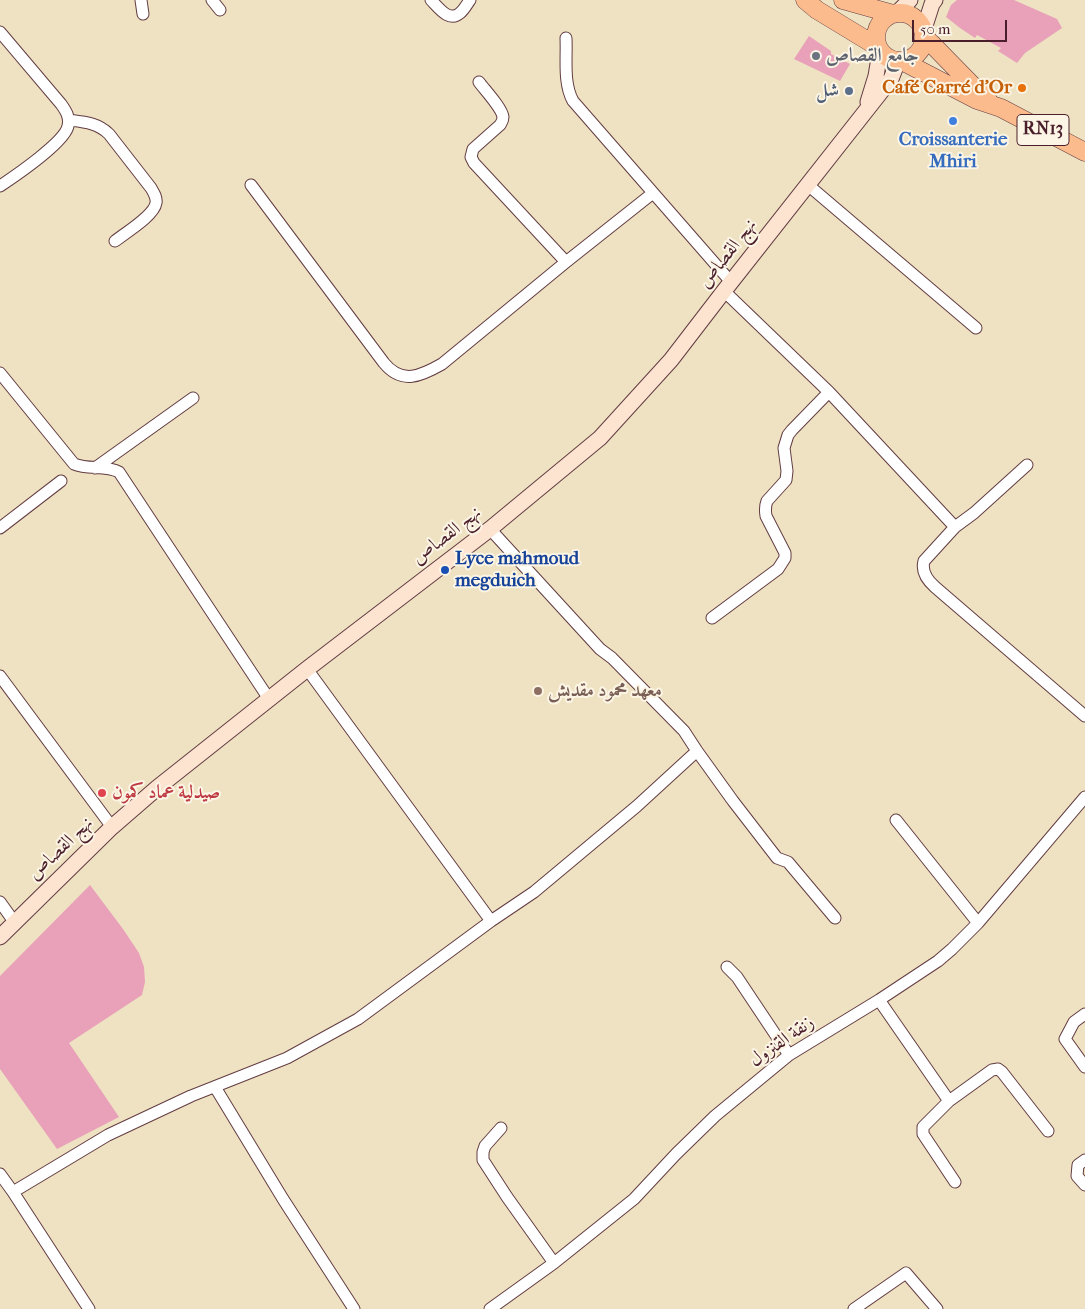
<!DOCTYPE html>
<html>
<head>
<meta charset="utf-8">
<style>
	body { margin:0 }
	#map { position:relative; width:1085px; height:1309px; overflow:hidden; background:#eee2c2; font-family:"IM FELL French Canon",serif }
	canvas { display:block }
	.scale { position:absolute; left:912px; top:20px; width:95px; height:22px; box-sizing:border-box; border:2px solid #4a1f2b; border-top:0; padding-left:6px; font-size:15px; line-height:18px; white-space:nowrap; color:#4a1f2b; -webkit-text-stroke:4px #fcf5e5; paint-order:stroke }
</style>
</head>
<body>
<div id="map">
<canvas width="1085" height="1309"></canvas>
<div class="scale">50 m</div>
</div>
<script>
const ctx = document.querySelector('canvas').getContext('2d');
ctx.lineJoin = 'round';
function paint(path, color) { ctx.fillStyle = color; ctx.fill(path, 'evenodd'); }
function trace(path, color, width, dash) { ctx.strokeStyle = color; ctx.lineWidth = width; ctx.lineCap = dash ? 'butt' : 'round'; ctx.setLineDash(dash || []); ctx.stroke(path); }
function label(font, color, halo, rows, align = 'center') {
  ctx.font = font + ' "IM FELL French Canon",Amiri,serif'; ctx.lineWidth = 4; ctx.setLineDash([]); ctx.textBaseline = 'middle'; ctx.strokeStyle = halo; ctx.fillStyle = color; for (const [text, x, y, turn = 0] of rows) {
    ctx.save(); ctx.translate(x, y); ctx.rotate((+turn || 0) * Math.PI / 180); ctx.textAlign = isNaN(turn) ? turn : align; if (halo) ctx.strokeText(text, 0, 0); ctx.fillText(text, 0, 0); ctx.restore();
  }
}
const building = new Path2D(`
	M957,0H1014L1057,19L1062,28L1025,53L1017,63L998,51L1001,48L977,35L975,38L960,28L946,17L951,5Z
	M809,36L831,51V54L850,64L840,81L794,59Z
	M90,885L123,929L139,953L144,967L145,982L142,995L69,1043L119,1117L57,1149L0,1069V976Z`);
const street = new Path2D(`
	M141,0L143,14
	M212,0L220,10
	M431,0C438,7 449,23 460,13C464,10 467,4 470,0
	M0,32L61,104C66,111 70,117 68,126C65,142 15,176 0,186
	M566,38C567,58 563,83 573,101L731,282
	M479,82C484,89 502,108 503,117C503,121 502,122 500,125L473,149L471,157L474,163L566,262
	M69,120C85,122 98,123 109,134L151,188C154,193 157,198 156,203C154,216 125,233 115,241
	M251,185L384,363C402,385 421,376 442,364L566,262L653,193
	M808,185L976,328
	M724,291L829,392L955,527
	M0,373L74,464C88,470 106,465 119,472L269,699
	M1027,465L974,513L955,527L924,561C921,572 927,580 935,587L1085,716
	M95,468L193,398
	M0,528L61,481
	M490,529L600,649L612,658L684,731L697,751L733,801L777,858L788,862L835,918
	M712,618L778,569L785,558V553L766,516C765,510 765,506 767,501L786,480L787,471L784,448L788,435L792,430L829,392
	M307,669L491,921
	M0,676L112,827
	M896,820L978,923
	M0,902L15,923
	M727,967L737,977L789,1055
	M879,1000L949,1101L923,1127V1134L955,1182
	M1085,1014L1074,1022L1065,1039L1085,1067
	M215,1087L283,1199L354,1309
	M949,1101L992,1070L998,1069L1002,1072L1048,1131
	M501,1128L485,1146L483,1152V1160L507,1197L554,1263
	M1085,1160L1078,1165L1077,1176L1085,1185
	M0,1174L13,1192L89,1309
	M13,1192L108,1135L191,1096L287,1058L358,1019L491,921L534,892L637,806L697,751
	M490,1309L554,1263L634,1199L676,1154L715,1116L789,1055L879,1000L938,961L952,949L978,923L1085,797
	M854,1309L906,1273L937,1309`);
const secondary = new Path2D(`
	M897,13L910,0
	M923,32L932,4L935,0
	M868,102L876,76L880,52
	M0,937L112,827L157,788L307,669L490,529L600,438L671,360L724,291L891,79L898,61`);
const primary = new Path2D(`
	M805,0L817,10L878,47
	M843,0L893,14
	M876 37a24 24 0 1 1 48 0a24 24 0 1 1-48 0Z
	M924,36L972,85L987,97
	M902,61L977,100L1001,108L1085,152`);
const markers = [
	[816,56,5,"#6b7280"],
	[1022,88,5,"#e8710a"],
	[849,91,5,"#5c6f8a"],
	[953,121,5,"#3f7fe0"],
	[445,570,5,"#1a4fb4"],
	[538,691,5,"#8d6e63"],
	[102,793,5,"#e0444e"]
];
const shields = [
	[1043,130,52]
];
const shieldNames = [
	["RN13",1043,130]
];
const worshipNames = [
	["جامع القصاص",826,56]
];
const foodNames = [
	["Café Carré d'Or",1012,88]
];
const serviceNames = [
	["شل",839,91]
];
const shopNames = [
	["Croissanterie",953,140],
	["Mhiri",953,162]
];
const streetNames = [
	["نهج القصاص",728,254,-52],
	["نهج القصاص",447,536,-38],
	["نهج القصاص",61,849,-44],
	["زنقة القنزول",782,1042,-35]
];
const transitNames = [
	["Lyce mahmoud",455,559],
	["megduich",455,581]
];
const educationNames = [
	["معهد محمود مقديش",548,691]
];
const healthNames = [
	["صيدلية عماد كمون",112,793]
];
paint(building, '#e8a1b9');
trace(street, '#633c42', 13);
trace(secondary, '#633c42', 17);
trace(primary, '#633c42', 19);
trace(street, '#fff', 11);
trace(secondary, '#fde4d1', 15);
trace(primary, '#fbbb8d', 18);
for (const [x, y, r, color] of markers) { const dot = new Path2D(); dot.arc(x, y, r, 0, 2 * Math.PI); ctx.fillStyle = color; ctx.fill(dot); trace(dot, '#fcf5e5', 2); }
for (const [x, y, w] of shields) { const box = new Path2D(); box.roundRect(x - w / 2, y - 15.5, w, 31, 4); ctx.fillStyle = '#fcf5e5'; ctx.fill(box); trace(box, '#4a1f2b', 1); }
label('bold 18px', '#4a1f2b', null, shieldNames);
label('bold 19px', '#5b616d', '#fcf5e5', worshipNames, 'left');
label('bold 19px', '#c56008', '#fcf5e5', foodNames, 'right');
label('bold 19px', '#4e5e75', '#fcf5e5', serviceNames, 'right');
label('bold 19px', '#366cbe', '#fcf5e5', shopNames);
label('19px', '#4a1f2b', '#fcf5e5', streetNames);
label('bold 19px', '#164399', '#fcf5e5', transitNames, 'left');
label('bold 19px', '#785e54', '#fcf5e5', educationNames, 'left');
label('bold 19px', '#be3a42', '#fcf5e5', healthNames, 'left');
</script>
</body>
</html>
